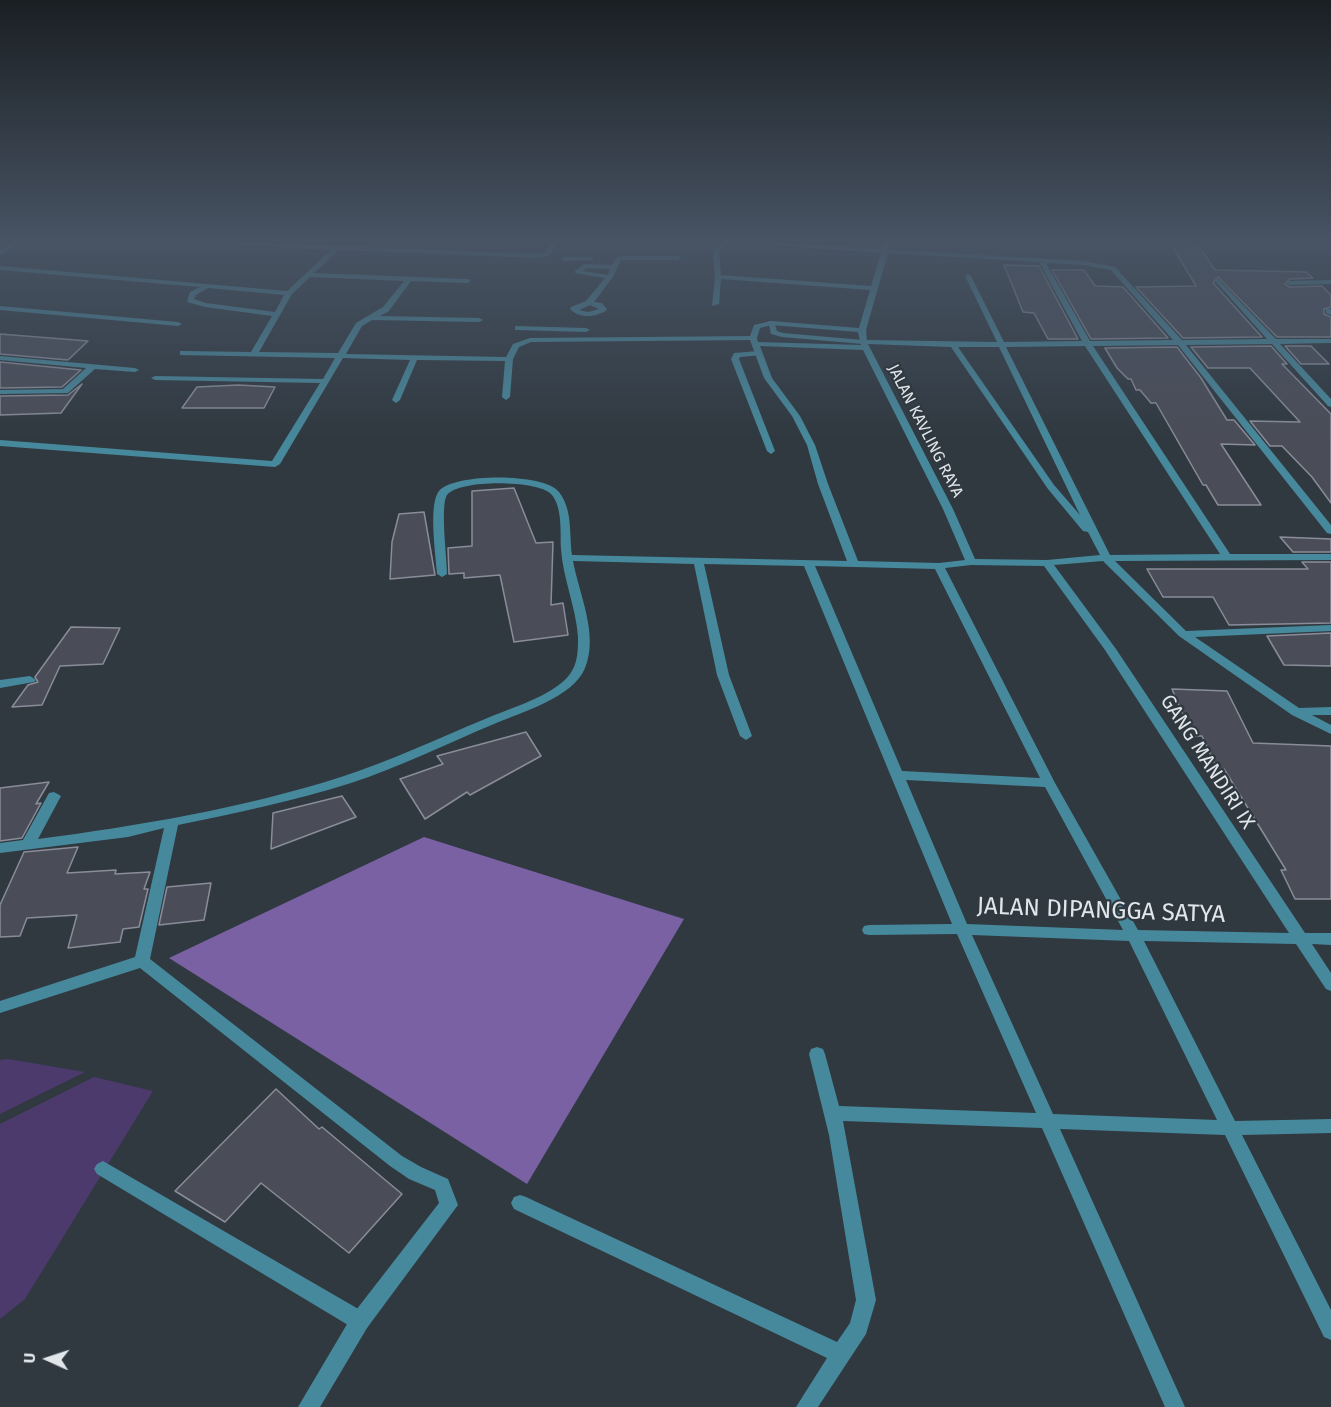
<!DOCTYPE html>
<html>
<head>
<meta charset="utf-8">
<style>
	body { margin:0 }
	#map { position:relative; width:1331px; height:1407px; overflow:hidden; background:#303940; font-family:"Fira Sans",sans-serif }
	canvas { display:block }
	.north { position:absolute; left:18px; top:1329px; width:60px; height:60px; -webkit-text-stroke:4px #303940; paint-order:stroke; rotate:273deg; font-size:16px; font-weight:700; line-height:24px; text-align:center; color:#e1e6eb }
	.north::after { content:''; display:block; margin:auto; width:21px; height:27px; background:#e1e6eb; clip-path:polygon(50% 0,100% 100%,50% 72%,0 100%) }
</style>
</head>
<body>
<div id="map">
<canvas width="1331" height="1407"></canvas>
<div class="north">U</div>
</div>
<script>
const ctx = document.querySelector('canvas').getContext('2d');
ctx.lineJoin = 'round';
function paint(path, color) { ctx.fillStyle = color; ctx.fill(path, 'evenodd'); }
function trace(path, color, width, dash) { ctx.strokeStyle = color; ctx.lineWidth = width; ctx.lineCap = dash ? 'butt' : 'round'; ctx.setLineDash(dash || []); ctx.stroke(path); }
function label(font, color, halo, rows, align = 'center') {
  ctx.font = font + ' "Fira Sans",sans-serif'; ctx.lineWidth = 4.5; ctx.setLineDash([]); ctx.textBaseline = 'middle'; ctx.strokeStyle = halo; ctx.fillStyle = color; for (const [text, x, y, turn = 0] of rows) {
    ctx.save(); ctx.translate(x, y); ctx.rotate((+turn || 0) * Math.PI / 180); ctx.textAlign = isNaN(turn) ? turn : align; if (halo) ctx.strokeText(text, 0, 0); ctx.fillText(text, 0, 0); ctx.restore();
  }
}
const green = new Path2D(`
	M8,1059L85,1072L0,1114V1060Z
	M94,1077L153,1091L25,1299L0,1319V1124Z`);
const forest = new Path2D(`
	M424,837L684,919L527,1184L169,958Z`);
const building = new Path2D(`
	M1171,244L1198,245L1215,270L1306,272L1313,278L1290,279L1285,284L1290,287L1322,286L1331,295V307L1324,309V314L1331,317V337H1277L1218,277L1213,283L1262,337L1183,338L1136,287L1196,286Z
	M1004,265L1039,266L1078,339H1048L1034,313L1023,312Z
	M1052,270H1084L1095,286L1123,287L1168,338L1091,339Z
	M0,334L88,341L68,360L0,354Z
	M1271,346L1287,364H1282L1331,414V503L1312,477L1282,446H1270L1250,421L1300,422L1250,368H1208L1191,347Z
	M1285,346H1311L1329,364H1301Z
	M1177,347L1201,378L1227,420H1234L1255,445L1221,444L1261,505H1218L1206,485H1203L1156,403H1151L1140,390H1136L1131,379H1128L1117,368L1105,348Z
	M0,362L81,370L62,387L0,388Z
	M82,384L61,413L0,415V396L68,395Z
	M238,385L275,387L264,408H182L197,387Z
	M514,488L536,543L553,542L551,605L563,603L568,635L514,642L500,575L464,578V573L449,574L448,548L472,546V491Z
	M424,512L435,575L390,579L392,542L399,514Z
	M1280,537L1331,539V552H1293Z
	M1302,562H1331V623L1229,625L1213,597H1163L1147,569H1308Z
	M71,627L120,628L103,664L60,666L42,705L12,707L28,685L38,682L35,677Z
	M1331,633V666L1284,665L1267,636Z
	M1172,689L1227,691L1253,743L1331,746V899H1295L1281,870H1286L1224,769H1217L1202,736H1192Z
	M526,732L541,756L470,795L467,792L425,819L400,779L443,764L437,756Z
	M49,782L36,804L41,803L22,838L0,841V788Z
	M342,796L356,817L271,849L273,813Z
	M78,847L67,873L116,870L115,874L150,872L144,889H148L139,927L123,929L120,942L68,948L77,915L27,918L20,936L0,937V905L24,852Z
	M211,883L204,920L159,925L167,887Z
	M276,1089L319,1129L322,1127L402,1194L349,1253L261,1183L225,1222L175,1191Z`);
const service = new Path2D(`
	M619,256H678L681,258L678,260H621L613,277L594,302L602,303L607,309L606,311C594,317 580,319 570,309L571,307L586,301L605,278L575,273V271L584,264L612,265L617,257ZM586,268L610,269L608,275L583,271ZM590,305L599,309L588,312L579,310Z
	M591,257L593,258V260L564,261L561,259L564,257Z
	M768,321H774L777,331L783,333L863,340L867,342L863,344L782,337L771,334Z
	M515,326L586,328L590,330L586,332L518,330H515Z
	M759,351H762V355L740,357L739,359L775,451L771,454L767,451L731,359L734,353Z
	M103,1161L367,1314L370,1321L367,1328L360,1330L353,1328L97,1174L94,1169L97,1164Z`);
const minor = new Path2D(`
	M11,243H19L0,255V250Z
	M207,243H270L539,254L545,253L551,243H557L550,255L539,258L339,250L314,273L468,279L471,281L468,283L411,281L389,311L380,316L479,318L483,320L479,322L372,320L362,326L346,354L506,357L513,344L530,338L750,336L754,325L771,321L859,328L870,290L721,279L719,304L712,306L715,277L713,251L722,243H735L725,246L719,252L721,275L871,286L881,253L739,243H782L882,249L884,243H890L889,250L1084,261L1115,267L1182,340L1267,339L1216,282L1215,281L1218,279L1276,339H1331V343L1280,344L1331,399V407L1328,406L1272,344L1186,345L1331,525V534L1327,533L1178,345L1093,346L1230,554H1331V560L1115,561L1186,631L1331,625V631L1195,637L1299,708L1331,707V715H1312L1331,725V734L1292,715L1179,636L1103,561L1054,565L1116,649L1305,933H1331V945L1312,944L1331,973V991L1326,989L1296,944L1144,941L1235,1121L1331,1119V1133L1242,1135L1331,1310V1340L1324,1337L1225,1135L1060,1129L1185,1407H1165L1042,1128L843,1121L876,1300L866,1334L818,1407H796L827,1358L514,1209L511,1203L514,1197L520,1195L526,1197L837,1342L850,1323L856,1300L829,1135L809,1054L811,1049L817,1047L823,1049L825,1054L839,1106L1036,1113L957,934L869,935L864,934L862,930L864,926L869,925L952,924L804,566L704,564L729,675L752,736L746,740L740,736L717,675L694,564L573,561C579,594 599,635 585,668C573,698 521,712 494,724C446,744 400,767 351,783C294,801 236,813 178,825L150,959L402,1156L421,1167L448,1179L458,1205L367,1328L320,1407H298L353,1314L439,1203L435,1190L409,1179L390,1166L140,968L0,1013V1001L135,957L164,828L128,837L0,853V843L23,840L49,793L54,792L61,796L38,839C138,826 244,808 341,777C390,761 437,739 485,719C510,708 561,694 573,669C578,660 578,647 578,637C576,607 563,579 561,549C560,533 563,507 551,494C538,480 459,479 447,495C440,505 447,559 447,574L442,577L437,574C436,556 428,505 439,491C455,473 544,473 559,492C573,510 569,534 572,555L847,561L818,484L807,445L792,416L764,378L750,340L531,342L519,347L513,359L510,397L506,400L502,397L505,361L417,360L400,400L396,403L392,400L410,360L343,358L280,464L275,467L0,446V440L272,461L320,383L155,380L151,378L155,376L323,379L335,358L180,355V351H183L251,352L272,316L205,307L187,302L190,292L200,287L0,270V266L287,291L331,250ZM888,253L1039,262L1082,341L1004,342L971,276L968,274L965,276L997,342L867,340L866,330ZM1046,263L1084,265L1111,270L1173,340L1090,341ZM310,277L404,281L383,307L356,323L338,353L259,352L292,294ZM208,288L284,295L275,312L206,303L194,299L196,295ZM771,325L858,332L861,345L758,342L757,338L760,328ZM868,344L951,347L1048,489L1083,531L1088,532L1100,555L1047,560L975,559L953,509ZM760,346L863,350L943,509L965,560L939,563L858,561L828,484L815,445L800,416L772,378ZM1085,346L1220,554L1110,555L1006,347ZM958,347H999L1080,515L1054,485ZM971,565L1044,566L1105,650L1289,933L1138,930L1055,783L945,568ZM815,566L935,569L1040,778L902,771ZM906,780L1045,787L1123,930L967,924ZM972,935L1129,941L1217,1120L1053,1114Z
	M1331,280V284L1290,285L1287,283L1290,281Z
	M0,306L178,322L182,324L178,326L0,310Z
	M1326,309H1331V315L1326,313Z
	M0,356L135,368L139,370L135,372L95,369L68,393L0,394V390L63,389L86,368L0,360Z
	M30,676L36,680L34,682L0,688V680Z`);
const farStreetnames = [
	["JALAN KAVLING RAYA",925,431,63]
];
const streetNames = [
	["GANG MANDIRI IX",1207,762,57]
];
const nearStreetnames = [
	["JALAN DIPANGGA SATYA",1101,911,2]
];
paint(green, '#4c3a6c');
paint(forest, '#7961a3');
paint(building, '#4a4d58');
trace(building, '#8a8d99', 1.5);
paint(service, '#47899c');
paint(minor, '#47899c');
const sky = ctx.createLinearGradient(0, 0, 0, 440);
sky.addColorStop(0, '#1a1f23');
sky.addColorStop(0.55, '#485464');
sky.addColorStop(1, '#48546400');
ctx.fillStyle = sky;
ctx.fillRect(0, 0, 1331, 440);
label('16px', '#e1e6eb', '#303940', farStreetnames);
label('20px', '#e1e6eb', '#303940', streetNames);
label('24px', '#e1e6eb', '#303940', nearStreetnames);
</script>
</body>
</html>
